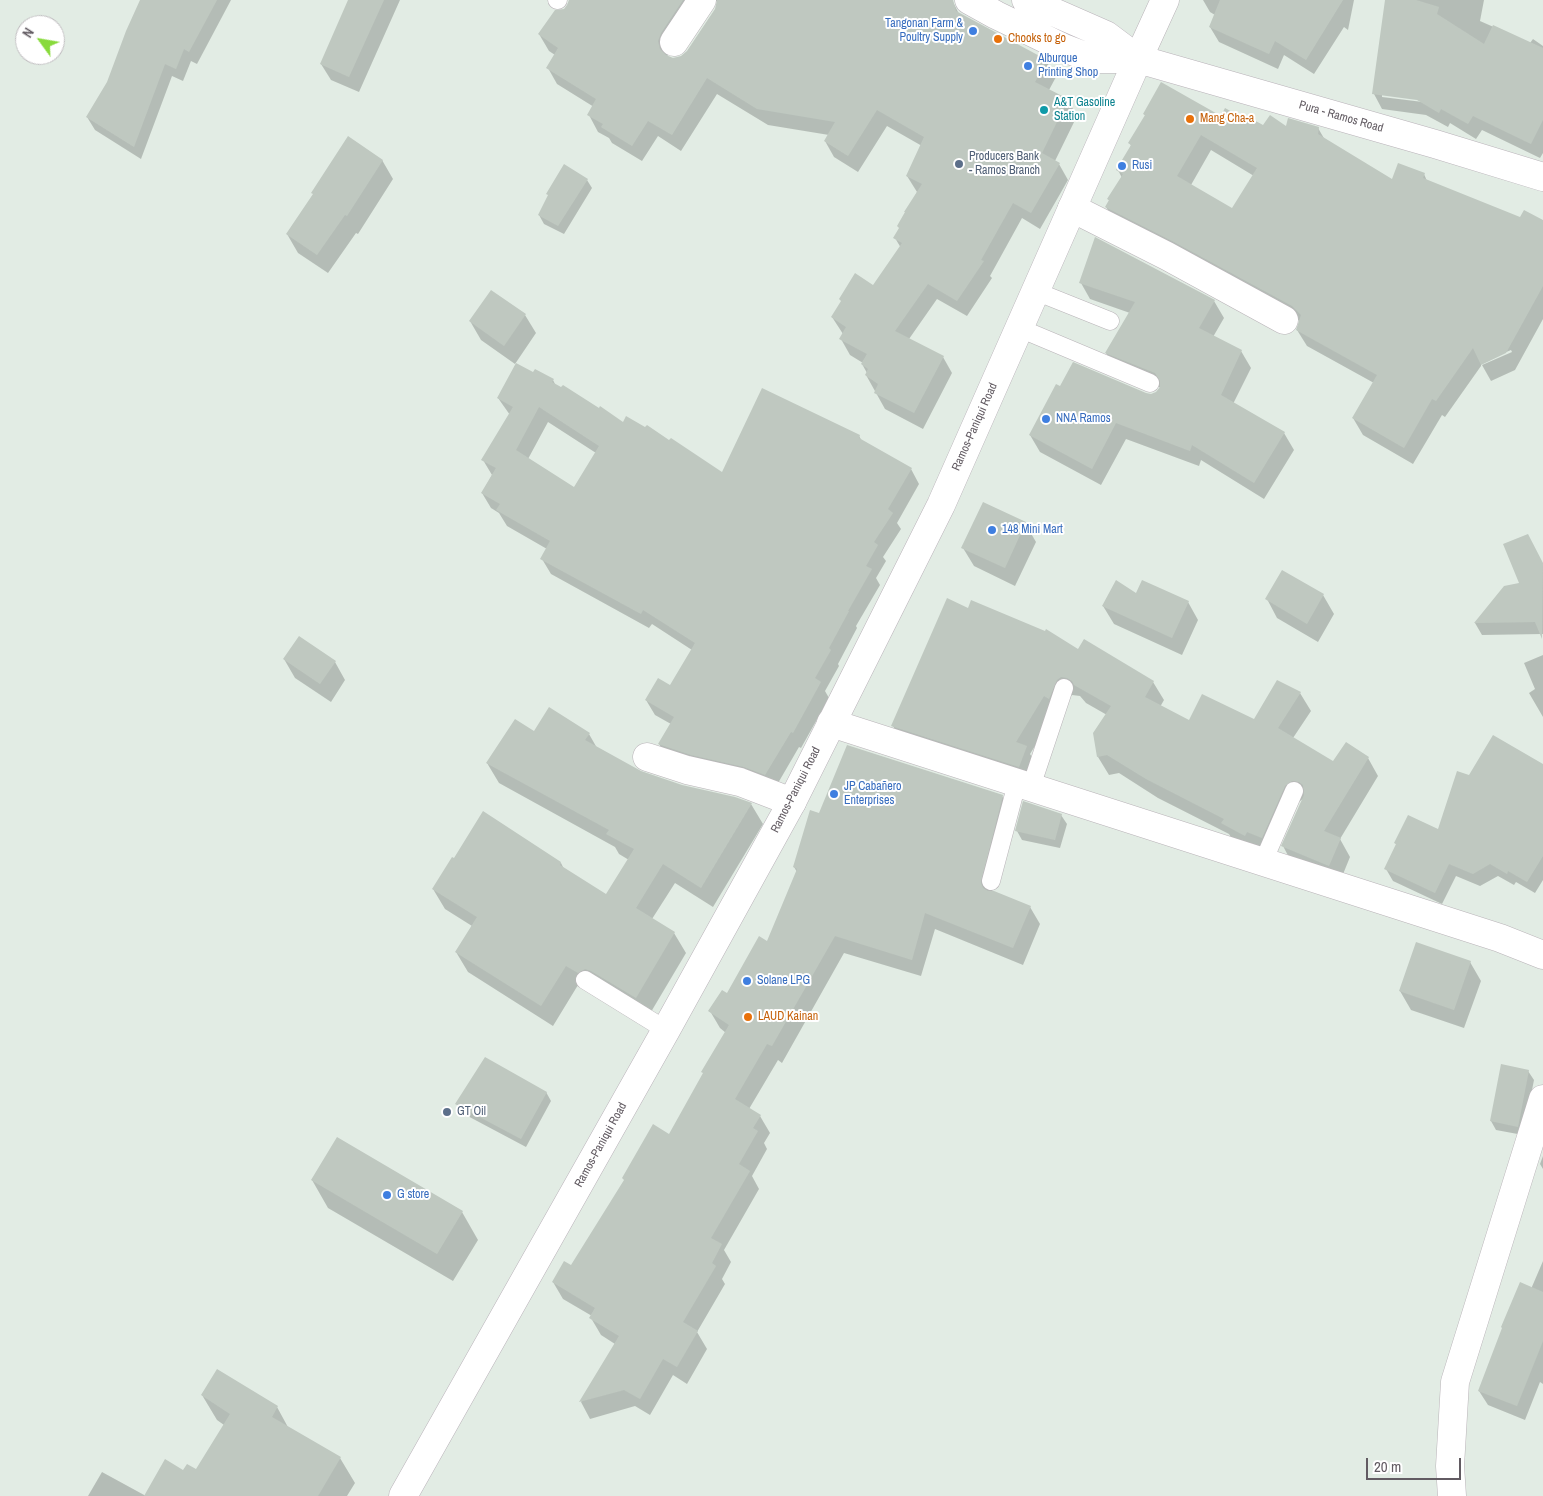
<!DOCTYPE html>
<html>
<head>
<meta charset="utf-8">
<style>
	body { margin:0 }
	#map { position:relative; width:1543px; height:1496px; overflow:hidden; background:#e2ece4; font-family:"Archivo Narrow",sans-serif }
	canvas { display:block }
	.north { position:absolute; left:15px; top:15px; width:50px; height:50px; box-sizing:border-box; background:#fff; border:1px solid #c0bdc0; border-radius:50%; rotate:302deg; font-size:14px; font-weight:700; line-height:20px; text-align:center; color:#625b62 }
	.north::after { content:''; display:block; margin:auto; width:18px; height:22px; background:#88da3b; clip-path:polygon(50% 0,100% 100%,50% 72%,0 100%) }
	.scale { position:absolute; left:1366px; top:1458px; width:95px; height:22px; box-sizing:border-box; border:2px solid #625b62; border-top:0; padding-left:6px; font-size:15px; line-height:18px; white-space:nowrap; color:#625b62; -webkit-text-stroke:4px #fff; paint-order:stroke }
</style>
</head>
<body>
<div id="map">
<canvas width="1543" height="1496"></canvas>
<div class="north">N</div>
<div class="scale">20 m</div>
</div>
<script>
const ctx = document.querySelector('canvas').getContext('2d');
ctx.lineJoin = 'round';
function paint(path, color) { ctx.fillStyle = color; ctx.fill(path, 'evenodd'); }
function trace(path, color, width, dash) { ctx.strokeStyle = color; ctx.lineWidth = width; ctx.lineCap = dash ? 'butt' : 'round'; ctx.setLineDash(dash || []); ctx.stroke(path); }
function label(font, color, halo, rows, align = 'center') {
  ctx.font = font + ' "Archivo Narrow",sans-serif'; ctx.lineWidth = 4; ctx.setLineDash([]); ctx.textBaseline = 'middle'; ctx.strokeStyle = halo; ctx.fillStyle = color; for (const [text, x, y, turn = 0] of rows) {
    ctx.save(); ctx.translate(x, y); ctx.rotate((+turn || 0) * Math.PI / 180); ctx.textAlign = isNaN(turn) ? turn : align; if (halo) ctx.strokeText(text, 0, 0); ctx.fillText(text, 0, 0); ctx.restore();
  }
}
const shadow = new Path2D(`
	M142,0H231L197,64L191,61L183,81L172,76L141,159L95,130L87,117L108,83Z
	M350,0H400L359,92L331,80L321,64Z
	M570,0H949L953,2L959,14L1046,61L1056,77L1049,90L1068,100L1077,116L1055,161L1059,164L1068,180L1040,229L1022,218L990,276L992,278L967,316L937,299L909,339L943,357L952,373L923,429L885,409L866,375L867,373L862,364L863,363L850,355L841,339L843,334L832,317L874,286L901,248L895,238L917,192L907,176L922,146L887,126L858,172L834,157L825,141L829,135L768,125L717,94L681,151L658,136L642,161L612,143L609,138L598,132L589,115L594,107L557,84L548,68L555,55L549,51L539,34L568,6ZM712,0L719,2L716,9L688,52L681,57L672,59L667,57L670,50Z
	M1203,0H1354L1348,30L1344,27L1314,74L1284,55L1278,69L1219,42L1210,27L1215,15L1210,12Z
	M1386,0H1484L1480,21L1530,43L1533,39L1543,46V153L1540,158L1482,130L1476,139L1450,123L1448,127L1426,115L1382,109L1374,94ZM1382,94L1423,99V102L1382,97Z
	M1144,114L1221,117L1263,127L1318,128L1325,140L1392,180L1424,174L1427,181L1521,219L1543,222V319L1515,370L1491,381L1482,365L1512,352L1511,350L1481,363V366L1445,417L1442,415L1413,464L1363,435L1353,418L1374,383L1307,346L1297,330L1300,321L1185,259L1116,223L1106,207L1110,202L1108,199L1122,178L1118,170L1131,146L1130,143L1146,117ZM1211,150L1254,176L1233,210L1191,185Z
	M382,160L393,179L358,234L356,233L328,273L298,253L287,234Z
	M587,180L592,188L564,234L544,224L539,215Z
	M1096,239L1214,301L1224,318L1213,337L1241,351L1251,368L1233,404L1284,433L1294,450L1264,499L1201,460L1199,466L1126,439L1101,485L1040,452L1030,435L1060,388L1151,395L1157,393L1161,388L1116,369L1106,353L1130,313L1090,299L1081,283Z
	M525,315L536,333L515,364L481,340L470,321Z
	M534,374L553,380L556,386L623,424L722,474L859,436L862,441L911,469L919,484L897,523L901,529L883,557L886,561L876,578L880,585L856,626L857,628L838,664L839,666L825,691L829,698L801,748L799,747L774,790L668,759L659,744L671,724L655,715L646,700L670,687L692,650L652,624L649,628L551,574L542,559L547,549L507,526L499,513L491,508L482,493L492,475L483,460L510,415L498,398ZM548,422L596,453L574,488L528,459Z
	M1025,523L1036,542L1015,586L974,566L963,548Z
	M1534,548L1543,565V634L1482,635L1475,623L1521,584Z
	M1137,595L1188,602L1198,620L1182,655L1114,624L1103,606Z
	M1323,595L1334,614L1318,642L1277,618L1267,599Z
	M968,609L1078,651L1084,640L1153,682L1164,700L1160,707L1190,722L1254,721L1300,693L1311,711L1293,738L1334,763L1368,758L1378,776L1340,839L1350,857L1339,884L1293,865L1283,846L1304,798L1295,805L1272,856L1233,841L1229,834L1158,798L1119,773L1109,775L1098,757L1107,715L1086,703L1080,696L1072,695L1067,699L1055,714L1030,754L1037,765L1030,785L903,744L893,726Z
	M1543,655V717L1529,693L1535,689L1524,663Z
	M284,659L335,662L345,680L331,702L295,678Z
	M534,733L589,734L597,748L641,772L682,786L735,798L751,804L763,824L713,907L675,883L652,919L674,933L686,953L648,1017L590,992L578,985L553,1026L468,972L456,952L472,926L445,909L433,889L561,863L564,869L606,896L629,860L619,854L615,847L499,783L487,763Z
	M1543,765V880L1535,893L1516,882L1514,885L1498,876L1480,886L1456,876L1442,904L1393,881L1386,869L1397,845L1395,843L1439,831L1470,776Z
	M1002,796L1012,813L992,892L1030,907L1040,924L1023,965L935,929L921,976L844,953L782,1063L778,1060L749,1109L760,1116L770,1133L764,1143L767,1149L752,1176L759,1189L724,1250L731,1262L722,1279L725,1284L697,1332L707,1349L687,1384L673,1375L650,1415L635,1406L590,1419L581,1402L615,1344L601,1335L591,1318L592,1316L563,1299L553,1282L571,1267L670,1135L726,1033L720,1028L710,1011L727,995L768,943L797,872L794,867L819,815Z
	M1061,815L1067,824L1060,848L1022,840L1017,831Z
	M1470,962L1481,981L1464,1028L1411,1010L1400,991Z
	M1528,1071L1534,1080L1523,1135L1496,1130L1491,1121Z
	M546,1092L551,1101L526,1147L462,1113L457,1104Z
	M1543,1156V1169L1540,1164Z
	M312,1180L462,1212L478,1240L453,1281L328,1208Z
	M1543,1261V1384L1540,1382L1525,1420L1488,1405L1479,1391L1531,1289Z
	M202,1395L277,1407L289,1429L340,1458L355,1483L347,1496H88L102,1472L146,1496L184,1472L196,1471L224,1425L217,1420Z`);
const building = new Path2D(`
	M140,0H217L189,52L184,49L176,69L165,64L134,147L86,117L107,82L126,31Z
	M348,0H384L349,77L320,64Z
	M569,0H683L661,33L658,41L660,49L666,55L673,58L681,56L687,51L715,9L717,0H953L956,11L1047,60L1035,82L1068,99L1042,153L1060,163L1031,213L1013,203L981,260L984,261L957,301L928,284L895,331L944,356L914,413L874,393L878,384L865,375L868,369L861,364L867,354L839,339L846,327L831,317L841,301L839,299L855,273L873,285L902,243L893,238L899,228L897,226L905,212H904L922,184L906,176L924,137L877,110L848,156L824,141L835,122L757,109L707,78L672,135L648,121L632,146L601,127L603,124L587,115L596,99L546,68L558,48L538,34L555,10L564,9L567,5Z
	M1220,0H1343L1306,60L1275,41L1269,54L1209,27Z
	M1385,0H1416L1439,7L1437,14L1484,44L1493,25L1543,48V120L1531,144L1473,116L1468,124L1441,109L1439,113L1417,100L1372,94Z
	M1161,82L1221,116L1225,108L1250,122L1252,119L1263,125L1270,115L1286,126L1288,118L1319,127L1318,134L1392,179L1398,163L1425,173L1423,178L1520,217L1524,210L1543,220V286L1506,353L1481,365L1473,348L1436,401L1432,399L1404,448L1352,418L1377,375L1296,330L1301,315L1292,306L1174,242L1105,207L1109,200L1107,199L1123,174L1116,170L1131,145L1128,143L1145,115L1143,114ZM1201,135L1257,168L1232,208L1177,176Z
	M348,136L383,160L347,216L345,215L317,255L286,234L313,194L311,193Z
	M564,164L588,179L558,226L538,215L548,195L546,194Z
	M1095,237L1215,300L1199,328L1242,350L1221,395L1285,432L1254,483L1192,445L1190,451L1116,423L1092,469L1029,435L1056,384L1060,386L1073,362L1146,393L1151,394L1156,392L1160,387V381L1155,373L1105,353L1135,302L1079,283Z
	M491,290L526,314L504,346L469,321Z
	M516,363L533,372L535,369L554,379L552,382L561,387L563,385L599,408L600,406L623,422L626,416L645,427L647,425L669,440L671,438L722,472L762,388L860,435L859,438L912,468L888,509L893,513L874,542L878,545L866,566L872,569L848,611H849L829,648L831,650L815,678L821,682L793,733L791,732L765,775L744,767L691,755L658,744L674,717L645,700L658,678L670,685L695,643L643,610L641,614L540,559L550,541L496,510L500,504L481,493L496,468L481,460L513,407L497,398ZM539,407L599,446L574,487L516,450Z
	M983,502L1026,522L1005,568L961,548Z
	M1528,534L1543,563L1542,639L1535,622L1474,623L1504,586L1519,583L1503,544Z
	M1282,570L1324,594L1307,624L1265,599Z
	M1116,580L1136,593L1142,580L1189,601L1172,638L1102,606Z
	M947,598L968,608L971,600L1045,631L1046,629L1078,649L1084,639L1154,681L1145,697L1189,720L1202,694L1254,719L1277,680L1301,692L1278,728L1333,761L1346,742L1369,757L1324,831L1341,838L1329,866L1281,846L1304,795L1303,785L1299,782L1292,781L1285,786L1262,838L1247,832L1245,836L1221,823L1224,819L1146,779L1107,755L1097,757L1093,733L1111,706L1074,685L1072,681L1067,678L1061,677L1057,680L1049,699L1044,696L1016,742L1027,746L1019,767L891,726Z
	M299,636L336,661L320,684L283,659Z
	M549,707L590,733L585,740L641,771L682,785L735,797L752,803L701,888L663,864L636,908L675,932L636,998L591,971L585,969L578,973L566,966L541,1006L455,952L477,917L432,889L452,857L454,858L483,811L561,862L560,865L606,894L634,849L606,834L609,830L486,763L515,719L534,731Z
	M1493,735L1543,764V856L1527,882L1508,871L1507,874L1490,864L1473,874L1449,864L1435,893L1384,869L1396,844L1394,843L1408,815L1438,829L1457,771L1469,775Z
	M847,745L1003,795L981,883L983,888L988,891H994L1031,906L1013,948L925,913L912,960L835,936L772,1046L767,1044L735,1099L761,1115L753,1128L758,1131L739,1164L750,1171L711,1238L722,1244L712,1263L716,1266L683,1322L698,1331L677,1367L663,1359L640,1399L624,1390L579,1402L619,1336L589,1318L595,1308L552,1282L564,1261L571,1265L624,1180L622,1178L653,1124L669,1134L703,1073L701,1072L729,1025L708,1011L722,990L727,993L759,936L767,941L797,869L793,867L810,810L819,813Z
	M1023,801L1062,814L1055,840L1015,831Z
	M1416,942L1471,961L1454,1010L1399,991Z
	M485,1057L547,1092L521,1139L455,1104Z
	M1501,1064L1529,1070L1518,1127L1490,1121Z
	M337,1137L463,1211L437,1254L311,1180Z
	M1520,1282L1543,1292V1341L1517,1406L1478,1391L1502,1328L1501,1327Z
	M217,1369L278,1406L272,1417L341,1457L318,1496H144L165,1459L183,1470L187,1464L196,1469L230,1414L201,1395Z`);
const service = new Path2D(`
	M557,0H558
	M1035,291L1110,321
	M1019,328L1150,383
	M1031,787L1064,688
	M1263,862L1294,791
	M991,881L1017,783
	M585,980L666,1030`);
const minor = new Path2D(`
	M674,42L702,0
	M1138,59L1165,0
	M1072,208L1167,256L1284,320
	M647,757L687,770L740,782L792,802
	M1452,1496L1450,1466L1455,1382L1543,1099`);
const tertiary = new Path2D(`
	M831,723L1500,938L1543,955`);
const secondary = new Path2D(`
	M969,0L996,15L1064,48L1093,59H1138L1435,144L1543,177
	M1026,0L1106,35L1138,59
	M403,1496L666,1030L792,802L941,505L1138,59`);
const markers = [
	[973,31,5,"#3f7fe0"],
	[998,39,5,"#e8710a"],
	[1028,66,5,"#3f7fe0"],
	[1044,110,5,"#0f9aa8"],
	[1190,119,5,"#e8710a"],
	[959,164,5,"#5c6f8a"],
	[1122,166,5,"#3f7fe0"],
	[1046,419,5,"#3f7fe0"],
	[992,530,5,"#3f7fe0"],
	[834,794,5,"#3f7fe0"],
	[747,981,5,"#3f7fe0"],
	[748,1017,5,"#e8710a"],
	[447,1112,5,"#5c6f8a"],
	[387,1195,5,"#3f7fe0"]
];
const shopNames = [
	["Tangonan Farm &",963,24,"right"],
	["Poultry Supply",963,38,"right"],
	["Alburque",1038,59],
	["Printing Shop",1038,73],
	["Rusi",1132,166],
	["NNA Ramos",1056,419],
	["148 Mini Mart",1002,530],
	["JP Cabañero",844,787],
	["Enterprises",844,801],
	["Solane LPG",757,981],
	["G store",397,1195]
];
const foodNames = [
	["Chooks to go",1008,39],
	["Mang Cha-a",1200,119],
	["LAUD Kainan",758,1017]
];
const cultureNames = [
	["A&T Gasoline",1054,103],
	["Station",1054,117]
];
const streetNames = [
	["Pura - Ramos Road",1341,117,16],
	["Ramos-Paniqui Road",975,427,-66],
	["Ramos-Paniqui Road",796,790,-63],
	["Ramos-Paniqui Road",601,1145,-61]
];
const serviceNames = [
	["Producers Bank",969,157],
	["- Ramos Branch",969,171],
	["GT Oil",457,1112]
];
paint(shadow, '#0003');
paint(building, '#bfc8c0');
trace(service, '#b9b3b8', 19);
trace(minor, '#b9b3b8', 29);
trace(tertiary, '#b9b3b8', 29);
trace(secondary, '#b9b2b9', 29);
trace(service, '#fff', 18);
trace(minor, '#fff', 28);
trace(tertiary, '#fff', 28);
trace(secondary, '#fff', 28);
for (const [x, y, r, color] of markers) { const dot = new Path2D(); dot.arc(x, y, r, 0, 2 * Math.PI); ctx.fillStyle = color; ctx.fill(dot); trace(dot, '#fff', 2); }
label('12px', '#366cbe', '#fff', shopNames, 'left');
label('12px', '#c56008', '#fff', foodNames, 'left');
label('12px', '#0d838f', '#fff', cultureNames, 'left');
label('12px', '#625b62', '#fff', streetNames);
label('12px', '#4e5e75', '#fff', serviceNames, 'left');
</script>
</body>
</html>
